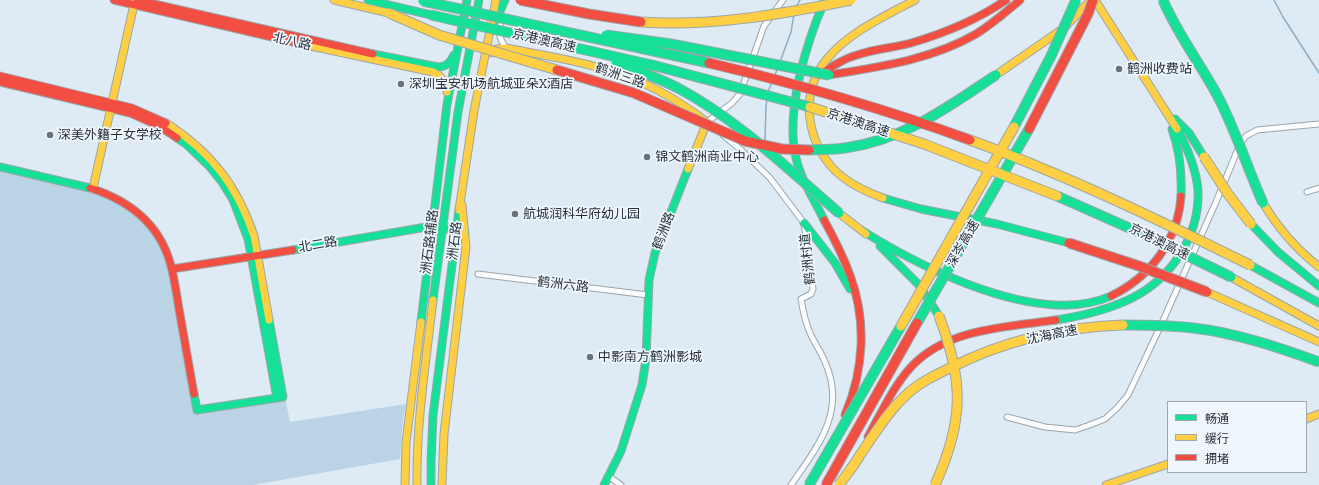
<!DOCTYPE html>
<html>
<head>
<meta charset="utf-8">
<style>
	body { margin:0 }
	#map { position:relative; width:1319px; height:485px; overflow:hidden; background:#dfebf4; font-family:"Zilla Slab","Noto Sans SC",serif }
	canvas { display:block }
	.legend { position:absolute; left:1167px; top:401px; width:140px; height:72px; box-sizing:border-box; background:#eff7fe; border:1px solid #a0a8ae; margin:0; padding:5px 7px; list-style:none; font-size:12px; color:#293137 }
	.legend li { display:flex; align-items:center; gap:8px; height:20px }
	.legend b { width:20px; border:1px solid #a0a8ae }
</style>
</head>
<body>
<div id="map">
<canvas width="1319" height="485"></canvas>
<ul class="legend">
<li><b style="height:5px;background:#16e098"></b>畅通</li>
<li><b style="height:5px;background:#ffcf43"></b>缓行</li>
<li><b style="height:5px;background:#f24e42"></b>拥堵</li>
</ul>
</div>
<script>
const ctx = document.querySelector('canvas').getContext('2d');
ctx.lineJoin = 'round';
function paint(path, color) { ctx.fillStyle = color; ctx.fill(path, 'evenodd'); }
function trace(path, color, width, dash) { ctx.strokeStyle = color; ctx.lineWidth = width; ctx.lineCap = dash ? 'butt' : 'round'; ctx.setLineDash(dash || []); ctx.stroke(path); }
function label(font, color, halo, rows, align = 'center') {
  ctx.font = font + ' "Zilla Slab","Noto Sans SC",serif'; ctx.lineWidth = 3.5; ctx.setLineDash([]); ctx.textBaseline = 'middle'; ctx.strokeStyle = halo; ctx.fillStyle = color; for (const [text, x, y, turn = 0] of rows) {
    ctx.save(); ctx.translate(x, y); ctx.rotate((+turn || 0) * Math.PI / 180); ctx.textAlign = isNaN(turn) ? turn : align; if (halo) ctx.strokeText(text, 0, 0); ctx.fillText(text, 0, 0); ctx.restore();
  }
}
const green = new Path2D(`
	M0,167L93,188L138,212L165,249L197,410L285,397L290,422L406,404L403,420L400,459L253,485H0Z`);
const stream = new Path2D(`
	M1274,0L1283,17L1319,73
	M796,7L800,0
	M780,62L791,32L794,14
	M775,75L778,67
	M768,92L772,82
	M765,140L766,107L767,98`);
const street = new Path2D(`
	M502,17C498,31 497,35 506,48
	M708,123L707,122L732,103L740,94L764,26L783,0
	M722,134L740,149L770,178L804,223L812,277L813,289L811,294L801,299C803,311 805,323 811,335C815,344 821,352 825,362C847,411 818,446 791,485
	M1307,192L1319,188
	M478,274L648,295
	M1007,417L1045,427L1075,430L1087,426L1105,419L1117,408L1128,395L1161,325L1216,202L1240,144L1246,136L1257,130L1319,124
	M608,476L621,485`);
const fast = new Path2D(`
	M368,0L431,15
	M491,32L505,0
	M373,54L438,67C446,67 450,63 454,55
	M1175,119L1189,133L1204,157
	M1172,129C1180,151 1182,173 1181,196
	M177,138L186,144L209,166L222,182L233,200L248,239L277,398
	M0,167L90,188
	M883,198L921,209L997,224L1069,243
	M824,220C814,199 801,180 796,158C785,112 806,43 825,0
	M804,223L835,263L850,289
	M1251,224L1278,252L1319,286
	M861,230C922,268 1039,328 1111,296
	M880,246L919,285L939,316
	M293,250L432,226L465,232
	M1250,265L1319,303
	M433,300L458,112L479,0
	M1056,320C1082,316 1108,310 1132,298C1172,278 1200,235 1198,190C1196,169 1187,147 1177,129
	M421,322L447,104L467,0
	M194,394L197,410L283,397L269,320
	M431,485V462L433,415L459,210
	M604,485L621,451L642,385L646,359L649,280L655,253L688,169`);
const slow = new Path2D(`
	M334,0L389,13
	M1095,0L1177,129
	M306,45L433,72C442,76 446,82 447,92
	M491,53L497,49L506,48C552,57 601,64 645,84C667,94 687,107 707,122L688,169
	M996,75L1064,28L1091,0
	M166,123C211,152 237,185 254,236C256,244 257,254 259,263C262,282 266,301 269,320
	M93,188L135,0
	M883,198C864,191 843,181 830,165C805,134 801,90 827,59C849,32 885,16 915,0
	M1263,203C1278,228 1296,249 1319,267
	M459,210L474,111L496,0
	M839,213L866,234
	M1231,277L1319,326
	M1207,292L1319,342
	M1306,419L1319,414
	M405,485L406,442L421,322
	M417,485C416,423 426,362 433,300
	M442,485L444,434L466,247L462,205
	M1106,485L1168,464`);
const jam = new Path2D(`
	M114,0L306,45
	M137,0L373,54
	M819,75C831,67 843,59 857,55C874,49 893,48 911,43C945,33 977,20 1006,0
	M829,75C879,67 931,60 976,34C992,24 1006,12 1020,0
	M0,76L132,108L166,123
	M0,82L130,113L159,126L177,138
	M90,188C131,201 162,225 172,270C175,283 177,296 179,309C184,337 189,365 194,394
	M824,220C834,238 843,256 850,275C867,321 864,370 845,415
	M172,269L293,250
	M1111,296C1150,277 1178,241 1181,196
	M868,437C881,413 893,387 911,367C947,328 1007,327 1056,320`);
const fastBridge = new Path2D(`
	M1163,0C1177,33 1199,62 1216,93C1235,128 1247,167 1263,203
	M423,1L709,63
	M431,15L656,66L810,107
	M606,35L671,44L829,75
	M616,63C637,70 658,78 678,88C738,120 788,169 839,213
	M1014,127L1051,56L1076,0
	M809,150C821,149 833,150 845,148C904,140 948,107 996,75
	M1057,196L1145,235L1231,277
	M917,323L1029,129
	M1123,325C1146,325 1169,325 1193,328C1236,333 1278,347 1319,362
	M809,485L901,326`);
const slowBridge = new Path2D(`
	M389,13L439,35L557,70
	M641,22C712,27 782,14 851,0
	M810,107L924,144L1057,196
	M970,140C1066,175 1159,220 1250,265
	M1204,157L1228,194L1251,224
	M901,326L1014,127
	M839,485C846,475 854,466 860,455C874,435 886,414 904,397C917,384 933,376 950,368C1003,341 1063,327 1123,325
	M935,485C964,421 964,381 939,316`);
const jamBridge = new Path2D(`
	M520,0L589,14L641,22
	M709,63C798,84 885,109 970,140
	M557,70L634,93L745,141L782,149L809,150
	M1029,129L1088,14L1093,0
	M1069,243L1139,266L1207,292
	M826,485L917,323`);
const markers = [
	[1119,69,4,"#697279"],
	[401,84,4,"#697279"],
	[50,135,4,"#697279"],
	[647,157,4,"#697279"],
	[515,214,4,"#697279"],
	[590,357,4,"#697279"]
];
const streetNames = [
	["京港澳高速",544,41,13],
	["北八路",292,42,13],
	["鹤洲三路",620,76,19],
	["京港澳高速",858,123,18],
	["鹤洲路",664,231,-69],
	["洲石路",455,241,-83],
	["洲石路辅路",430,242,-83],
	["京港澳高速",1159,242,26],
	["深岑高速",963,244,-60],
	["北二路",318,245,-10],
	["鹤洲村道",808,259,-96],
	["鹤洲六路",563,285,7],
	["沈海高速",1052,335,-11]
];
const poiNames = [
	["鹤洲收费站",1127,69],
	["深圳宝安机场航城亚朵X酒店",409,84],
	["深美外籍子女学校",58,135],
	["锦文鹤洲商业中心",655,157],
	["航城润科华府幼儿园",523,214],
	["中影南方鹤洲影城",598,357]
];
paint(green, '#bad4e6');
trace(stream, '#8eadc4', 1.5);
trace(street, '#9ba5ab', 7);
trace(fast, '#9ba5ab', 9);
trace(slow, '#9ba5ab', 9);
trace(jam, '#9ba5ab', 9);
trace(street, '#fafcfd', 5);
trace(fast, '#16e098', 7);
trace(slow, '#ffcf43', 7);
trace(jam, '#f24e42', 7);
trace(fastBridge, '#9ba5ab', 11, []);
trace(slowBridge, '#9ba5ab', 11, []);
trace(jamBridge, '#9ba5ab', 11, []);
trace(fastBridge, '#16e098', 9);
trace(slowBridge, '#ffcf43', 9);
trace(jamBridge, '#f24e42', 9);
for (const [x, y, r, color] of markers) { const dot = new Path2D(); dot.arc(x, y, r, 0, 2 * Math.PI); ctx.fillStyle = color; ctx.fill(dot); trace(dot, '#eff7fe', 1.5); }
label('13px', '#293137', '#eff7fe', streetNames);
label('13px', '#293137', '#eff7fe', poiNames, 'left');
</script>
</body>
</html>
